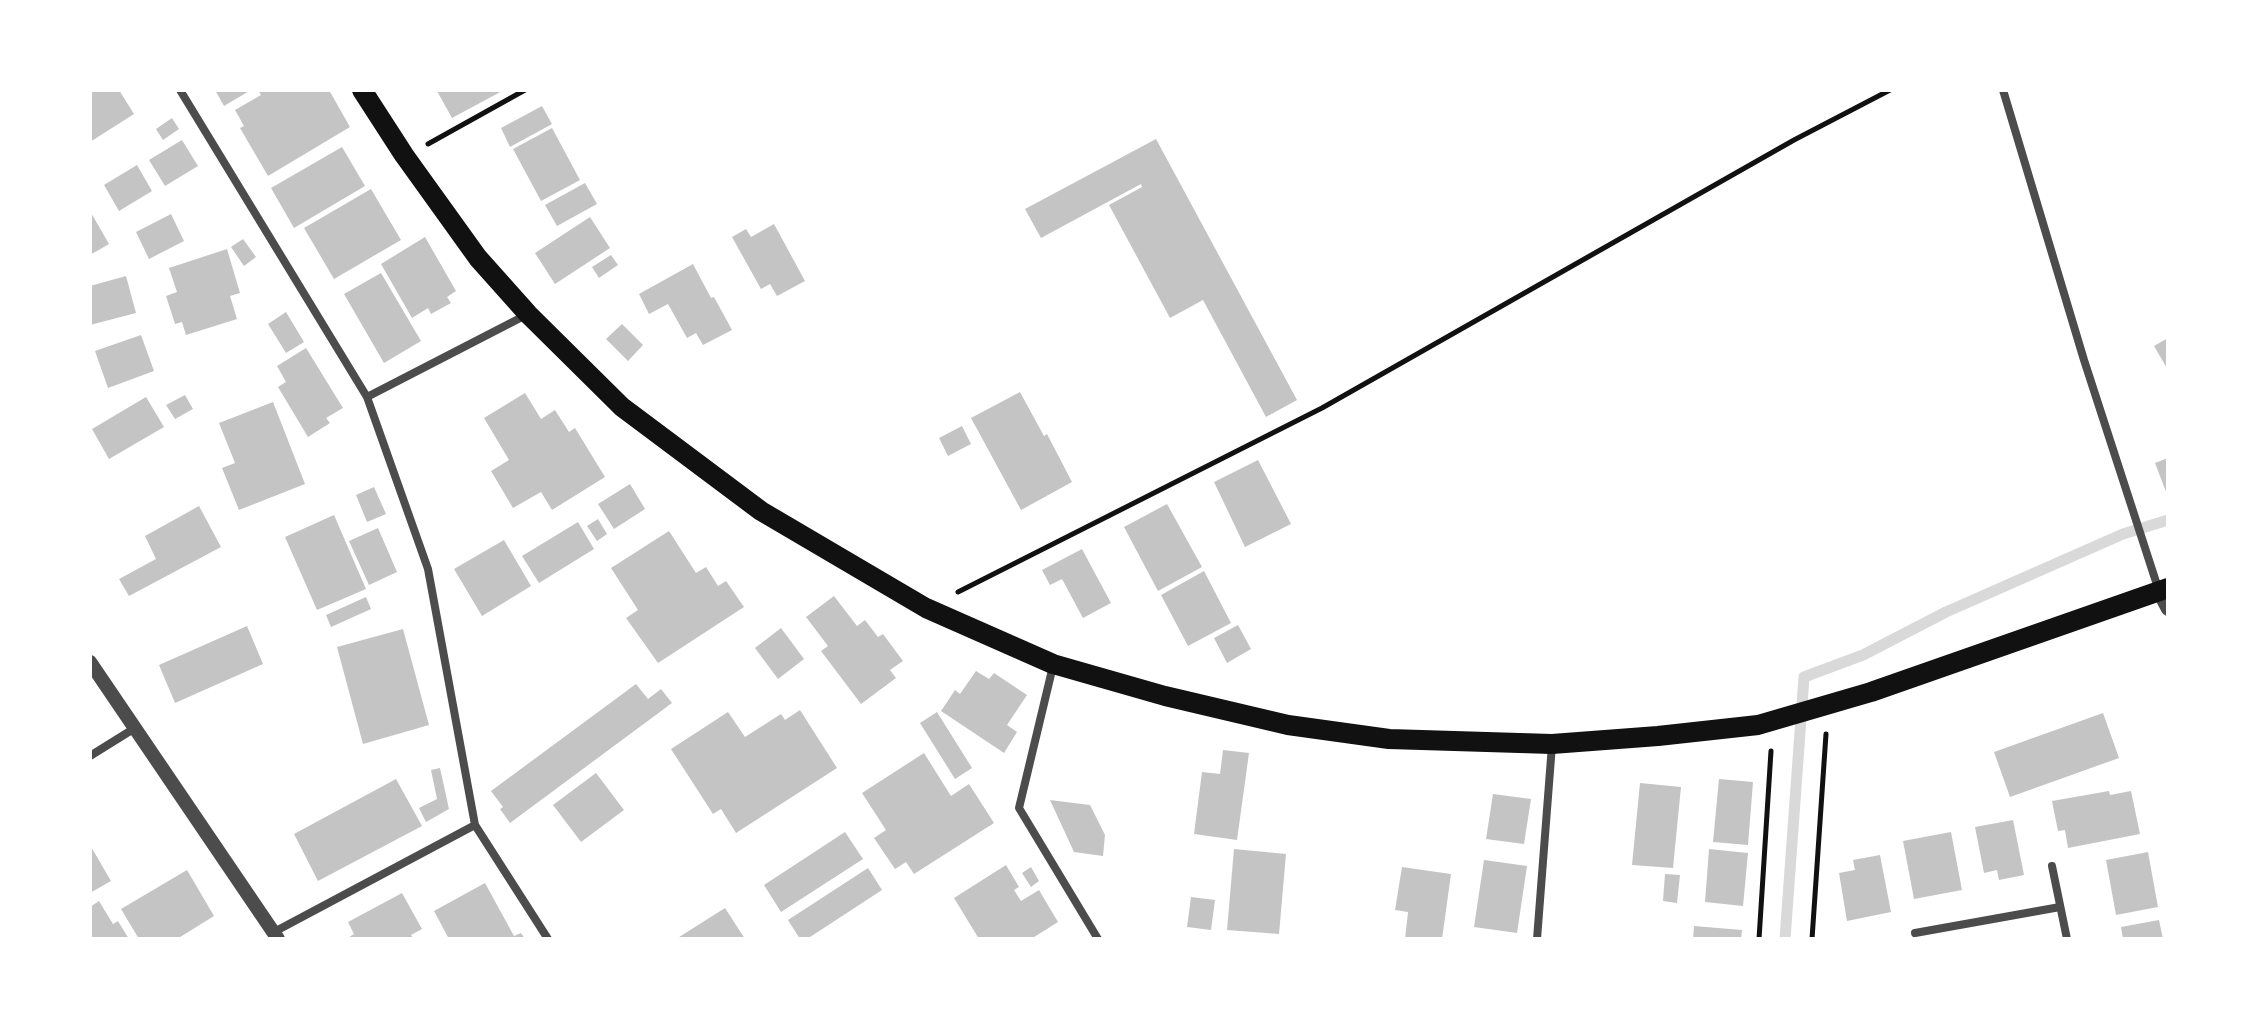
<!DOCTYPE html>
<html>
<head>
<meta charset="utf-8">
<style>
	body { margin:0 }
	#map { position:relative; width:2258px; height:1029px; overflow:hidden; background:#fff; font-family:"Fira Sans Condensed",sans-serif }
	canvas { display:block }
	.frame { position:absolute; inset:0; border:92px solid #fff; pointer-events:none }
</style>
</head>
<body>
<div id="map">
<canvas width="2258" height="1029"></canvas>
<div class="frame"></div>
</div>
<script>
const ctx = document.querySelector('canvas').getContext('2d');
ctx.lineJoin = 'round';
function trace(path, color, width, dash) { ctx.strokeStyle = color; ctx.lineWidth = width; ctx.lineCap = dash ? 'butt' : 'round'; ctx.setLineDash(dash || []); ctx.stroke(path); }
function paint(path, color) { ctx.fillStyle = color; ctx.fill(path, 'evenodd'); }
const stream = new Path2D(`
	M1785,939L1804,677L1863,655L1946,612L2123,534L2168,520`);
const building = new Path2D(`
	M90,90H119L134,114L90,142Z
	M215,90H251L224,106Z
	M258,90H299L300,92L304,90H329L350,127L268,176L240,128L244,126L235,110L261,95Z
	M439,90H504L452,118L437,91Z
	M542,106L552,124L510,147L501,128Z
	M172,118L179,129L163,140L156,129Z
	M552,128L580,180L541,201L513,149Z
	M1156,139L1297,400L1266,417L1203,300L1170,318L1109,205L1142,187L1141,184L1041,238L1025,209Z
	M182,140L198,166L165,186L149,160Z
	M342,147L365,186L294,228L271,188Z
	M137,165L152,191L119,211L104,185Z
	M585,183L597,204L557,226L545,205Z
	M371,189L401,240L334,279L304,228Z
	M90,211L109,244L90,255Z
	M171,214L184,241L149,259L136,232Z
	M590,217L610,248L555,284L535,253Z
	M774,224L805,281L777,296L770,284L761,289L732,237L746,229L751,237Z
	M425,237L456,291L447,297L451,303L431,314L428,308L412,318L381,264Z
	M243,239L256,257L244,266L231,247Z
	M227,249L240,293L230,296L237,319L186,335L182,322L175,324L166,296L177,292L169,268Z
	M611,255L618,265L599,278L592,267Z
	M693,264L711,298L714,297L732,330L703,345L696,333L687,338L668,304L649,314L639,294Z
	M381,273L421,341L384,363L344,294Z
	M126,276L136,313L90,325V286Z
	M286,312L304,342L286,353L268,324Z
	M622,324L643,345L628,361L606,339Z
	M141,335L154,371L108,388L95,351Z
	M2168,338V370L2154,346Z
	M306,348L343,408L326,418L330,423L308,437L278,387L286,382L277,366Z
	M1020,392L1044,436L1047,434L1072,482L1021,510L971,418Z
	M525,393L541,419L555,410L569,432L575,428L605,477L552,510L541,492L513,508L491,471L509,460L484,418Z
	M185,395L193,409L175,419L166,405Z
	M146,397L164,427L109,459L92,429Z
	M273,402L305,484L239,510L222,468L235,463L219,423Z
	M962,426L971,444L948,456L939,438Z
	M2168,458V497L2155,463Z
	M1258,460L1291,524L1245,547L1214,482Z
	M630,484L645,509L614,529L598,504Z
	M374,487L386,514L367,522L356,495Z
	M1167,504L1202,567L1158,591L1124,527Z
	M199,506L221,547L129,596L119,579L156,559L145,536Z
	M334,515L366,589L317,610L285,537Z
	M598,519L607,534L597,541L587,526Z
	M578,522L594,549L539,583L522,556Z
	M378,528L397,572L369,585L349,541Z
	M669,531L696,573L706,567L718,586L726,581L744,607L658,663L626,618L638,610L611,568Z
	M504,540L531,586L482,616L454,569Z
	M1082,549L1111,603L1083,618L1062,579L1050,585L1042,570Z
	M1204,571L1231,623L1188,646L1161,595Z
	M834,596L857,626L865,620L878,637L883,634L903,661L890,670L896,678L861,704L821,651L828,646L806,617Z
	M366,597L371,609L331,627L326,615Z
	M1238,625L1251,649L1227,663L1214,638Z
	M247,626L263,664L175,703L159,665Z
	M781,628L804,659L778,679L755,648Z
	M403,629L429,725L363,744L337,647Z
	M976,671L989,679L994,673L1027,695L1007,725L1017,732L1004,753L941,711L955,690L960,694Z
	M636,684L648,699L661,689L672,703L510,823L500,809L503,807L491,791Z
	M800,710L837,768L736,833L721,809L713,814L671,749L728,712L745,737L781,714L785,720Z
	M937,712L972,768L955,779L920,723Z
	M2103,713L2119,758L2010,797L1994,752Z
	M1223,750L1249,753L1237,840L1194,834L1202,772L1220,774Z
	M924,753L951,796L969,784L994,823L914,874L906,862L895,869L874,838L886,830L862,793Z
	M440,768L449,809L426,822L419,808L437,799L431,770Z
	M596,773L624,810L581,842L553,805Z
	M396,779L422,826L318,881L294,834Z
	M1719,779L1753,782L1748,845L1713,842Z
	M1640,783L1681,787L1673,868L1632,865Z
	M2109,791L2110,795L2131,791L2140,834L2068,848L2065,830L2058,831L2052,801Z
	M1493,794L1531,799L1524,844L1486,839Z
	M1050,800L1090,805L1105,835L1103,856L1074,852Z
	M2013,820L2024,875L1999,880L1997,870L1984,873L1975,827Z
	M845,832L863,859L781,912L764,885Z
	M1951,832L1962,890L1914,899L1903,841Z
	M90,845L111,881L90,893Z
	M1234,849L1286,854L1279,934L1227,930Z
	M1709,849L1748,853L1743,906L1705,902Z
	M2148,852L2158,907L2116,915L2106,860Z
	M1880,855L1891,912L1847,921L1839,873L1855,870L1853,860Z
	M1484,860L1527,866L1517,933L1474,927Z
	M1006,865L1019,887L1014,890L1021,901L1039,890L1058,922L1031,939H979L954,898Z
	M1031,867L1039,881L1031,887L1022,873Z
	M1402,867L1451,874L1442,939H1405L1408,912L1395,910Z
	M868,868L882,890L807,939H800L788,920Z
	M187,870L214,916L177,939H139L121,909Z
	M1665,874L1680,875L1677,903L1663,901Z
	M485,883L514,936L521,933L525,939H449L434,911Z
	M402,893L422,929L411,935L414,939H346L354,934L348,922Z
	M1191,897L1215,900L1211,930L1187,927Z
	M99,901L113,924L118,921L129,939H90V907Z
	M725,908L745,939H676Z
	M2159,920L2163,939H2123L2121,927Z
	M1694,926L1742,930L1741,939H1693Z`);
const path = new Path2D(`
	M428,144L525,90
	M958,592L1322,408L1794,140L1890,90
	M1759,939L1771,751
	M1812,939L1826,734`);
const minor = new Path2D(`
	M180,90L367,397L428,569L475,825L548,939
	M2003,90L2084,360L2159,591
	M367,397L528,314
	M1053,666L1019,808L1098,939
	M90,756L135,728
	M2052,866L2067,939
	M274,932L475,825
	M1915,933L2060,907
	M1537,939L1552,745`);
const tertiary = new Path2D(`
	M2159,592L2168,609
	M90,662L278,939`);
const primary = new Path2D(`
	M362,90L404,155L478,258L528,314L622,407L761,511L926,608L1053,664L1165,696L1288,725L1389,739L1552,744L1658,736L1758,725L1871,692L2168,588`);
trace(stream, '#d9d9d9', 11);
paint(building, '#c4c4c4');
trace(path, '#111', 5);
trace(minor, '#4c4c4c', 8);
trace(tertiary, '#4c4c4c', 14);
trace(primary, '#111', 20);
</script>
</body>
</html>
